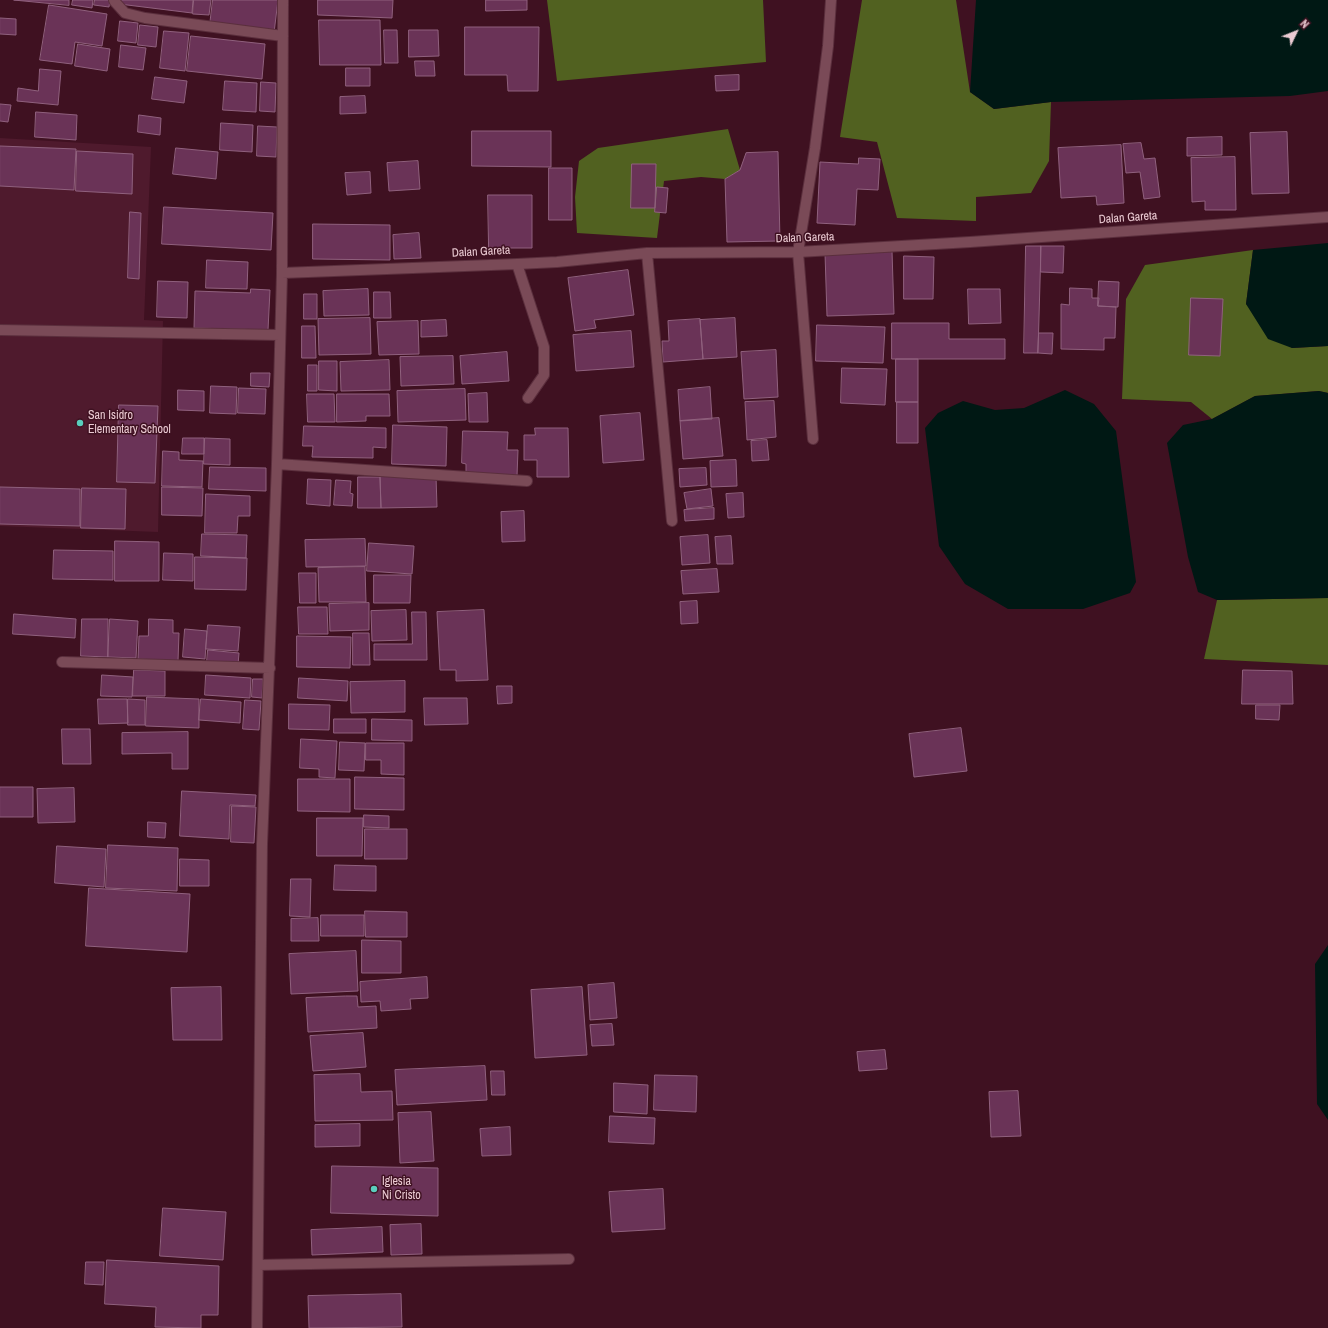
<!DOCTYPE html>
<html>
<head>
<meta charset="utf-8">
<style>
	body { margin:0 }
	#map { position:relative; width:1328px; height:1328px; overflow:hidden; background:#3f1121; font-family:"Archivo Narrow",sans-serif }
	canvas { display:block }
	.north { position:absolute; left:1276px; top:12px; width:40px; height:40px; -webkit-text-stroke:3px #3f1121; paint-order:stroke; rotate:47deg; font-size:11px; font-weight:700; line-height:16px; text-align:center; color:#ebcbd3 }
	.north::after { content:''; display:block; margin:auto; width:14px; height:18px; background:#ebcbd3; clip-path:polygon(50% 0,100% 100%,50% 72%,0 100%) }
</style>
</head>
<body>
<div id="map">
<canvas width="1328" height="1328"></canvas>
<div class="north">N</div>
</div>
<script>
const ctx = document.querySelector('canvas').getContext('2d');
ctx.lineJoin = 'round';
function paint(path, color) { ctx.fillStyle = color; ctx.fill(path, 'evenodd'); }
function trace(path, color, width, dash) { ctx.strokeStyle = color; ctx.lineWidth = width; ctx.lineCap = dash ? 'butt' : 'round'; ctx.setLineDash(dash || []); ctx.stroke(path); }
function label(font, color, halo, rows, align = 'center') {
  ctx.font = font + ' "Archivo Narrow",sans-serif'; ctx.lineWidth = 3; ctx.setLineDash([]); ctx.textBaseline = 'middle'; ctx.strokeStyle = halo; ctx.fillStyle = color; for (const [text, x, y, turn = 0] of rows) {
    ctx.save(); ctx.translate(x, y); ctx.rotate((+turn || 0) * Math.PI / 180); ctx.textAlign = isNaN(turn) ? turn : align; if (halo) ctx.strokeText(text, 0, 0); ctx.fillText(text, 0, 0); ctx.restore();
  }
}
const built = new Path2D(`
	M0,138L151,147L144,320L163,321L158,532L0,526Z`);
const forest = new Path2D(`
	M547,0H763L766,62L557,81Z
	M862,0H956L970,92L994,109L1051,102L1049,161L1031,193L976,197V221L897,218L877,142L840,137Z
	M728,129L740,170L725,179L701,177L664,181L657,238L577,233L575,197L579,161L598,148Z
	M1253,250L1246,304L1292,348L1328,346V393L1319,391L1255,396L1212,419L1191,402L1122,399L1126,299L1145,265Z
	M1328,598V665L1204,659L1217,600Z`);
const water = new Path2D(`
	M976,0H1328V91L1290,96L1051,102L994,109L970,92Z
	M1328,243V346L1292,348L1268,339L1246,304L1253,250Z
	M1065,390L1094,404L1116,431L1136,582L1130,593L1083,609H1008L965,584L939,546L925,428L938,413L963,401L995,410L1024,408Z
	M1319,391L1328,393V598L1217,600L1198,592L1188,557L1167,443L1183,425L1212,419L1255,396Z
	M1328,945V1120L1317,1104L1315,964Z`);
const building = new Path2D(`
	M14,0H69V5Z
	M73,0H93L92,8L72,5Z
	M95,0H110L109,7L94,5Z
	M120,0H193L192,13L119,4Z
	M194,0H211L209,15L193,14Z
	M213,0H278L274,33L210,25Z
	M318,0H393L392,18L318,15Z
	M486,0H527V10L486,11Z
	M49,5L107,14L102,46L75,42L72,64L40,60Z
	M0,18L16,19V35L0,34Z
	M319,20H380L381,65H320Z
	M120,21L138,23L136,43L118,41Z
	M140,25L158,27L156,47L138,45Z
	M465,27H539L538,91H508L507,75H465Z
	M384,30H397L398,63H385Z
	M409,30H438L439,56L409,57Z
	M164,31L189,33L185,71L160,68Z
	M191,36L265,44L262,79L187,71Z
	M78,44L110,49L107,71L75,66Z
	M121,45L146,48L143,70L119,67Z
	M415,61H434L435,76H416Z
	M346,68H370V86H346Z
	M40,69L61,71L58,105L17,101L18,88L38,91Z
	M739,75V90L716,91L715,76Z
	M155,77L187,81L184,103L152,99Z
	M225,81L257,83L256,112L223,110Z
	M261,82L276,83L275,112L260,111Z
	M365,96L366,113L340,114V97Z
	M0,104L11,105L8,122L0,121Z
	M36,112L77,115L76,140L35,137Z
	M139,115L161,118L160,135L138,132Z
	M221,123L253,125L252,152L220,150Z
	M258,126L277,127L276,157L257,156Z
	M472,131H551V167L472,166Z
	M1287,132L1289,193L1252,194L1250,133Z
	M1222,137V155L1187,156V138Z
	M1141,143L1144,159L1155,158L1160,197L1144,199L1140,172L1126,173L1123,144Z
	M1121,145L1124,203L1097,205L1096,196L1061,198L1058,148Z
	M0,146L76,149L74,190L0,186Z
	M176,148L218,152L216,179L173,174Z
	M77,151L133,154L132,194L76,191Z
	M778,152L780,241L727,242L725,179L740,170L746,153Z
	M1235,157L1236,210H1205V201L1192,202L1191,158Z
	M859,158L880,159L878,190L857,189L855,225L817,223L820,162L858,164Z
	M418,161L420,189L389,191L387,163Z
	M632,164H656L655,208H631Z
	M549,168H572V220H549Z
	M370,172L371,193L347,195L345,173Z
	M657,187L668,188L666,213L655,212Z
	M488,195H532V248H489Z
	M164,207L273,213L271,250L162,244Z
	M130,212L141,213L139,279L128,278Z
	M313,224L390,225V260L313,259Z
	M419,233L421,258L394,259L393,235Z
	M1026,246H1041L1038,353H1024Z
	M1041,246H1064L1063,273L1041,272Z
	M892,251L894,314L827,316L825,253Z
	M904,256L934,257L933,299H904Z
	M207,260L248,262L247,289L206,288Z
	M628,270L634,315L594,320L596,328L575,331L568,278Z
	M158,281L188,282L187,318L157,317Z
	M1099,281L1119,282L1118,307L1098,306Z
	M1070,288L1092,289V298H1099L1098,306L1116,307L1115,338H1104V350L1061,349V304L1069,305Z
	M251,289L270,290L268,330L194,328L195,291L250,293Z
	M368,289L369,315L324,316L323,291Z
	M968,289H1000L1001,323L969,324Z
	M374,292H390L391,318H374Z
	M304,294H317V319H304Z
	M1191,298L1223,299L1220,356L1189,355Z
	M370,318L371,354L319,355L318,319Z
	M735,318L737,357L703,359L700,320Z
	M700,319L703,359L663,362L662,341H669L668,321Z
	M446,320L447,336L421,337V321Z
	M418,321L419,354L379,355L377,322Z
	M892,323H949V339H1005V359H892Z
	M817,325L885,327L883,363L816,361Z
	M302,326H315L316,358H302Z
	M631,331L634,367L576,371L573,335Z
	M1039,333H1053L1052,354L1038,353Z
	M776,350L778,397L744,399L741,352Z
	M507,352L509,381L462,384L460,356Z
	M453,356L454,384L401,386L400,357Z
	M896,359H918V402H896Z
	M389,360L390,390L341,391L340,362Z
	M319,361H337V391L319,390Z
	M308,365H317V391H308Z
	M842,368L887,369L885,405L841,403Z
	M251,373H270L269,387L251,386Z
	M211,386L237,387L236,414L210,413Z
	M710,387L712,419L680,421L678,390Z
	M239,388L266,389L265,414L238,413Z
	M465,389L466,420L398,422L397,391Z
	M178,390L204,391V411L178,410Z
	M487,393L488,422H469L468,394Z
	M307,394H334L335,422H308Z
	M337,394H389L390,416H366V421L337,422Z
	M774,401L776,437L747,440L745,402Z
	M897,402H918V443H897Z
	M119,405L158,406L155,483L117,482Z
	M640,413L644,460L603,463L600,416Z
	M719,418L723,456L683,459L680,421Z
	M393,425L447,427L446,466L392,464Z
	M304,426L386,428V448L373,447V458L312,457L313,446H303Z
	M535,428H568L569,477H537V460H524V435H535Z
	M463,431L508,432L507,450H518L517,476L466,474V464L462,463Z
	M183,438H204V454H182Z
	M205,438L230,439V465L204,464Z
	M767,440L769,460L752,461L751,441Z
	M163,451L179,452V460L203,461L202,487L162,486Z
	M736,460L737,486L711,487L710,461Z
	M210,467L266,468V491L209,489Z
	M706,468L707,485L680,487L679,469Z
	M436,476L437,507L381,508L380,477Z
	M358,477H380L381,508H358Z
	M308,479L331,480L330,506L307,504Z
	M336,480L351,481L350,493L353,494L352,506L334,505Z
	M0,487L80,489V526L0,524Z
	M162,487L203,488L202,516L162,515Z
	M82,488L126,489L125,529L81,528Z
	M711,489L713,506L687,509L684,493Z
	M743,493L744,517L728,518L726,494Z
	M206,494L250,496V516H238L237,533H205Z
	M714,508V519L685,521L684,510Z
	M524,511L525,541L502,542L501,512Z
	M202,534L247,535L246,558L201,556Z
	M708,535L710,563L682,565L680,537Z
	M731,536L733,564H717L715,537Z
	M365,539L366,566L306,567L305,540Z
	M115,541L159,542V581H115Z
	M369,543L414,546L412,574L367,571Z
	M54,550L113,551V580L53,579Z
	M164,553L193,554V581L163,580Z
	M195,557L247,558L246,590L195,589Z
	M365,567L366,602H319L318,568Z
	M717,569L719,592L683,594L681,571Z
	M299,573H316V603H300Z
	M374,575H411L410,603H374Z
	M697,601L698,623L681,624L680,602Z
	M369,603V630L330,631L329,604Z
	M298,607H327L328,634H299Z
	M406,610L407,640L372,641L371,611Z
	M484,610L488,680L456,681V670H440L437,612Z
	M412,612H426L427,660H374V644H412Z
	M14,614L76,619L75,638L13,634Z
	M82,619H108V657L81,656Z
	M110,619L138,621L136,658L108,657Z
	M149,619L173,620V633H179L178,661L138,659L139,636H148Z
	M208,625L240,627L238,651L206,649Z
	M185,629L207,631L205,659L183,657Z
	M353,633H369L370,665H353Z
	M297,636L351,637L350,668L297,667Z
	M208,650L239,653L238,665L207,662Z
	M134,670L165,671V696H133Z
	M1243,670L1292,671L1293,704H1242Z
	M102,675L133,677L132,697L101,696Z
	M206,675L251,678L250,698L205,695Z
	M299,678L348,681L347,701L298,698Z
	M253,679H263L262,698L252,697Z
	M405,681V712L351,713L350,682Z
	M497,686H512V703L498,704Z
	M147,697L199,699V728L146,726Z
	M424,698H467L468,724L425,725Z
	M98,699H127L128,723L99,724Z
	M128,699L145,700V725H128Z
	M201,699L241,702L240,723L199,720Z
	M245,700L261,701L259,730L243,729Z
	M289,704L330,705L329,730L289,729Z
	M1256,705H1280L1279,720L1256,719Z
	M334,719H366V733H334Z
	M372,719L412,720V741L372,740Z
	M961,728L967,771L914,777L909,734Z
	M62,729H90L91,764H63Z
	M188,732V769H172V753L122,754V733Z
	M301,739L337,741L335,778L319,777V769L300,768Z
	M340,742L365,743L364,771L339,770Z
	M366,743H404V775L381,774V760H366Z
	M355,777L404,778V810L355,809Z
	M298,779H350V812L298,811Z
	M0,787H33V817H0Z
	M74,788L75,822L38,823L37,789Z
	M182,791L256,795L255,806L230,805L229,839L180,836Z
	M232,806L256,807L254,843L231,842Z
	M364,815L389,816V828L364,827Z
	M317,818H363L362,856H317Z
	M148,822L166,823L165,838L148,837Z
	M365,829H407V859H365Z
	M108,845L178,848L177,891L106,888Z
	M57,846L106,849L104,887L55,883Z
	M180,859L209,860V886H180Z
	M335,865L376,866V891L334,890Z
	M291,879H311L310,917L290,916Z
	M89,888L190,894L187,952L86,946Z
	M365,911L407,912V937H366Z
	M321,915H364V936H321Z
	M318,918L319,941H291V919Z
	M362,940L401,941V973H362Z
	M356,951L358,991L291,994L289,954Z
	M427,977L428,998L410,999L411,1009L381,1011L380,1001L361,1002L360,982Z
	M614,983L617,1018L590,1020L588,985Z
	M221,987L222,1040H173L171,988Z
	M582,987L587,1055L535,1058L531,990Z
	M346,996H357L358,1007L376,1006L377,1028L308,1032L306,998Z
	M612,1024L614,1045L592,1046L590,1025Z
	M363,1033L366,1067L313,1071L310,1036Z
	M885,1050L887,1069L859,1071L857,1052Z
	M485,1066L487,1100L397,1105L395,1070Z
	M491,1071H504L505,1095H492Z
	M360,1074L361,1092L392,1091L393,1120L315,1121L314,1075Z
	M655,1075L697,1076L696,1112L654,1110Z
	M614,1083L648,1085L647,1114L614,1112Z
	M1018,1091L1021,1136L991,1137L989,1092Z
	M431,1112L434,1161L400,1163L398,1113Z
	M610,1116L655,1118L654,1144L609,1142Z
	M360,1124V1146L315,1147V1125Z
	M510,1127L511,1155L482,1156L480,1129Z
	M332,1166L438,1168V1216L331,1213Z
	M663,1189L665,1229L612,1232L609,1192Z
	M163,1208L226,1212L223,1260L160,1256Z
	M421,1224L422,1254L391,1255L390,1225Z
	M382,1227L383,1252L312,1255L311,1230Z
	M107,1260L219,1266L218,1315H201V1328L155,1327L156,1307L105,1304Z
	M86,1262H104L103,1285L85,1284Z
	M401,1294L402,1327L309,1328L308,1296Z`);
const minor = new Path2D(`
	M114,0L115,2L125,13L145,18L283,36
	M647,253L672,521
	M517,264L544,347V375L528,398
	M282,273L517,264L557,262L647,253L798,252L970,242L1328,217
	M0,330L280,335
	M813,439L798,252L815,148L828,46L831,0
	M277,464L527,481
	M62,662L270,668
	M258,1265L569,1259
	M257,1328L262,844L277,464L282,273L283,0`);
const markers = [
	[80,423,4,"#5acebd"],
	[374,1189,4,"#5acebd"]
];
const streetNames = [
	["Dalan Gareta",1128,218,-4],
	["Dalan Gareta",805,238,-2],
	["Dalan Gareta",481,252,-3]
];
const poiNames = [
	["San Isidro",88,416],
	["Elementary School",88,430],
	["Iglesia",382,1182],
	["Ni Cristo",382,1196]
];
paint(built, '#4f1a2d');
paint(forest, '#516120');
paint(water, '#001814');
paint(building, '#6a3357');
trace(building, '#90617e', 1);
trace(minor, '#5b2f3d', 12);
trace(minor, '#7a4a57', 10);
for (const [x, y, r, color] of markers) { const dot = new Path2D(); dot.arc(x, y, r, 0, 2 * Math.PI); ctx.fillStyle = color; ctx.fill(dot); trace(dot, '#3f1121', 1.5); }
label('12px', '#ebcbd3', '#3f1121', streetNames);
label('12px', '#ebcbd3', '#3f1121', poiNames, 'left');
</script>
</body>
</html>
